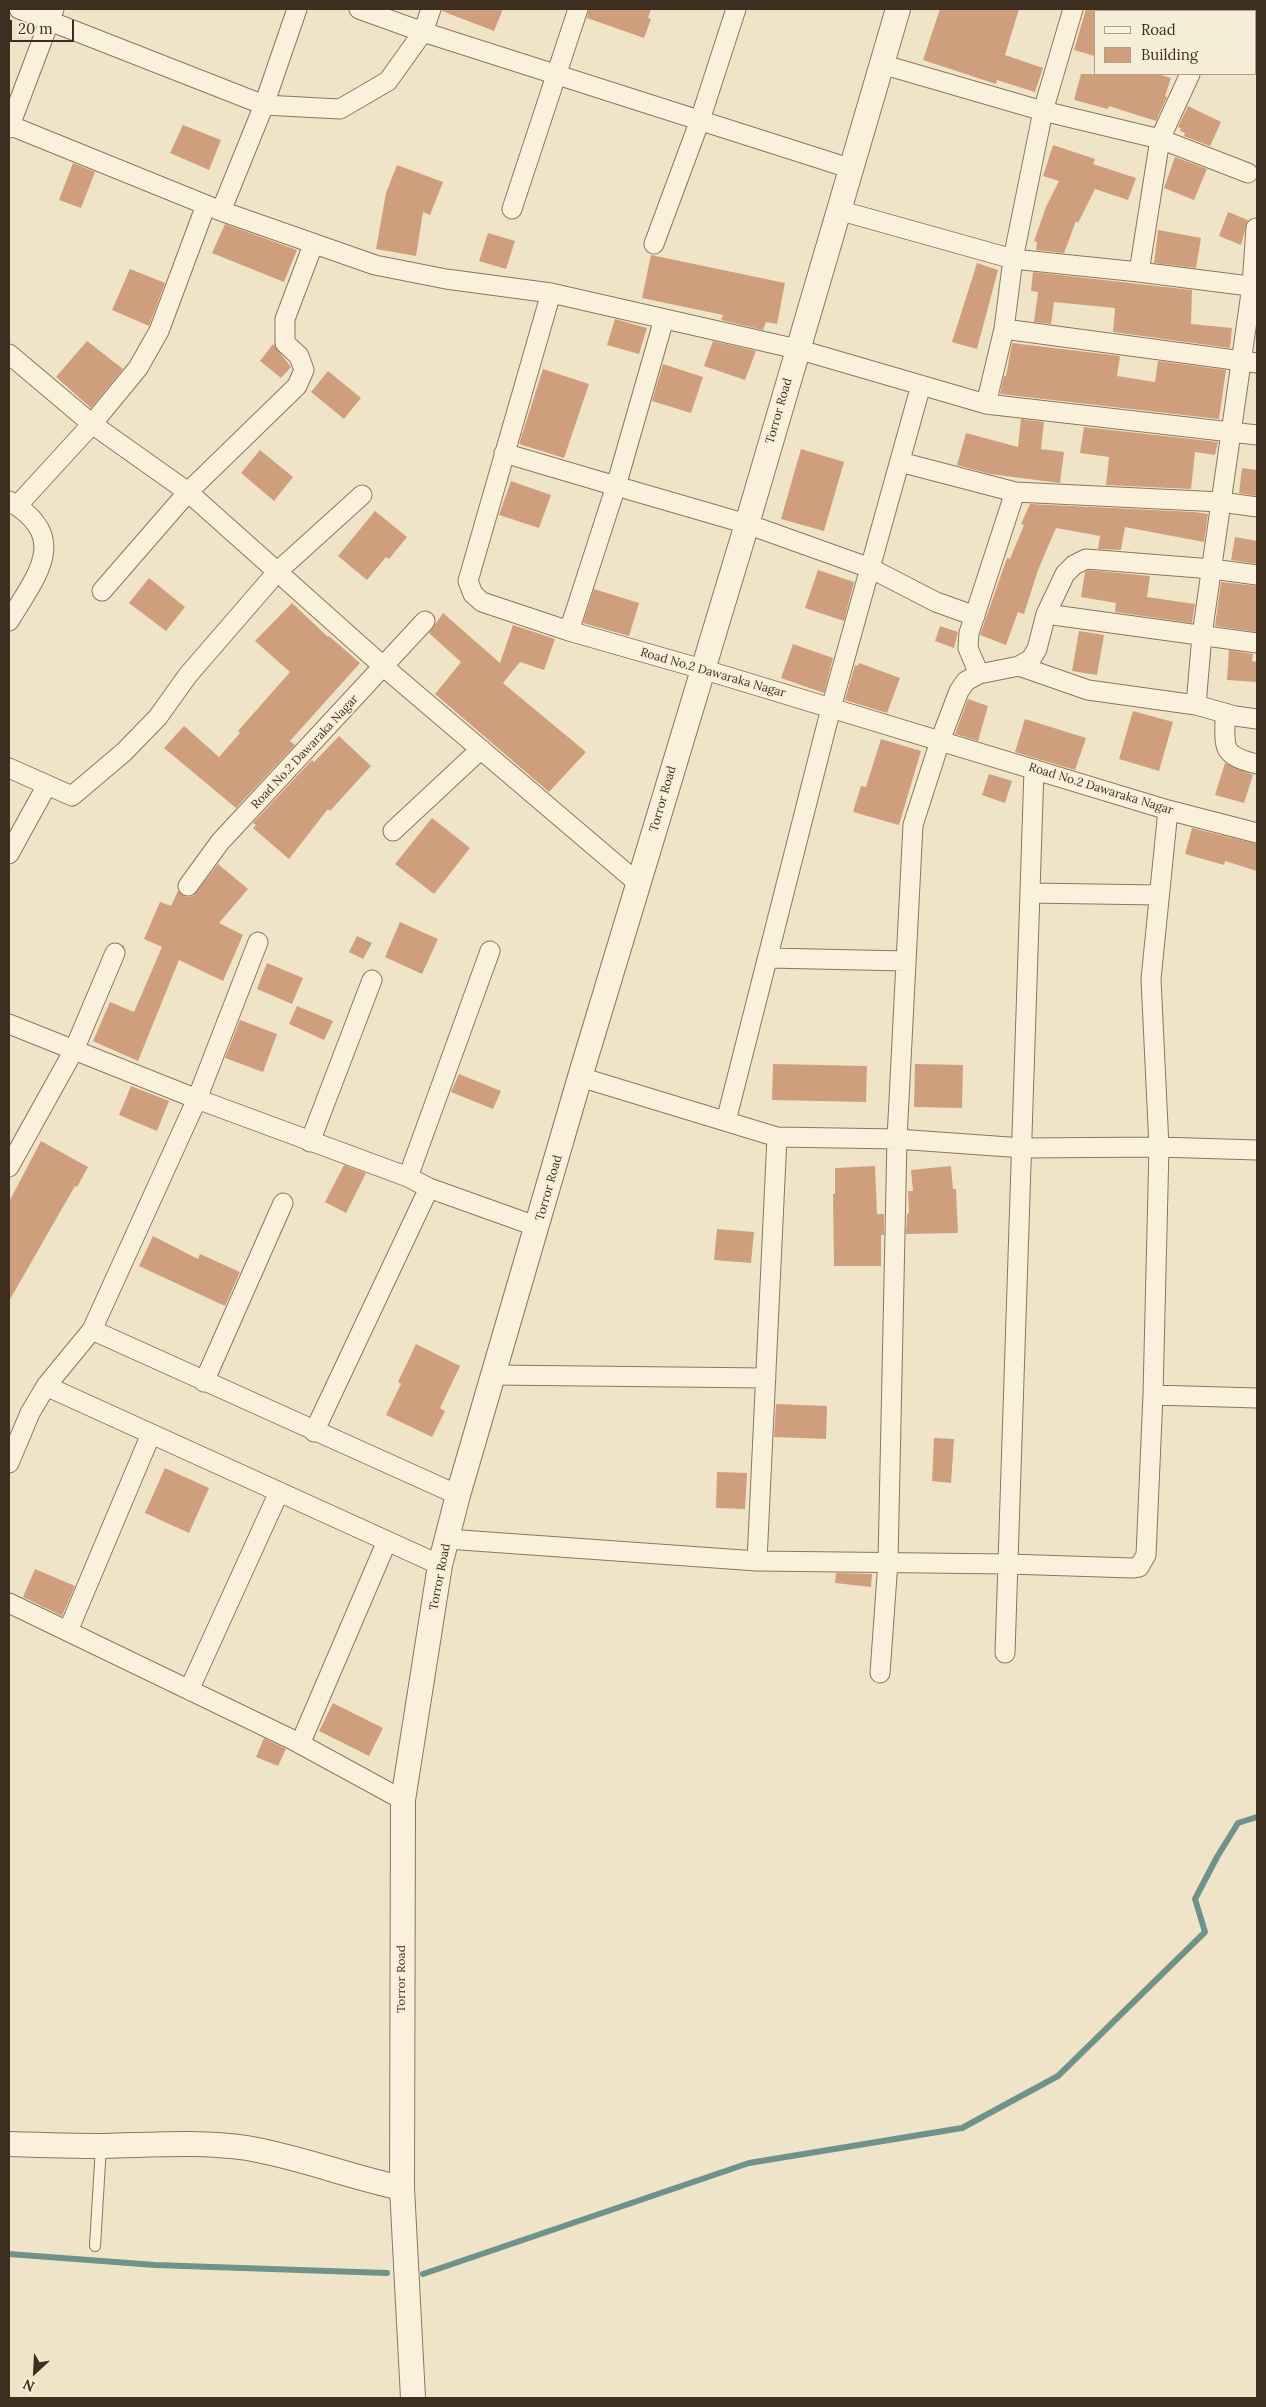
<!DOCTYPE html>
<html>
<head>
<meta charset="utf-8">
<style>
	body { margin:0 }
	#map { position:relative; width:1266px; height:2407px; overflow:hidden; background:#f0e4c8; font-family:Lora,serif }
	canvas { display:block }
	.frame { position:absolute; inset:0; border:10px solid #3d2e20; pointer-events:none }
	.legend { position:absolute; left:1094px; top:10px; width:162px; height:65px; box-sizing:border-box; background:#f7eed8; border:1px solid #ada18e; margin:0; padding:6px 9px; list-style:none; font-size:15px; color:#3d2e20 }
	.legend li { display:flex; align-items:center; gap:10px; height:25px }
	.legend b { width:25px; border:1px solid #ada18e }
	.north { position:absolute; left:10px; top:2347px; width:50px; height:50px; -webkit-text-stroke:4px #f7eed8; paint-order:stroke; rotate:205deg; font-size:14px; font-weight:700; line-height:20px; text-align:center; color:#3d2e20 }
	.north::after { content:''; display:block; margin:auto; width:18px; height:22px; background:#3d2e20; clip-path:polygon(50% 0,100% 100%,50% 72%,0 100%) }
	.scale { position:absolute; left:10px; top:20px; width:64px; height:22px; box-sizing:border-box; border:2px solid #3d2e20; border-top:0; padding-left:6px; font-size:15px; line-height:18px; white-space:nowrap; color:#3d2e20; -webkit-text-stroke:4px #f7eed8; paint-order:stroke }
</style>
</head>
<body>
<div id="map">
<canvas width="1266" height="2407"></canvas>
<div class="frame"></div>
<ul class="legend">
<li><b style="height:6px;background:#faf1dc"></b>Road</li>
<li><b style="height:14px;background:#cf9f7d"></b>Building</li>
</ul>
<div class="north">N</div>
<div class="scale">20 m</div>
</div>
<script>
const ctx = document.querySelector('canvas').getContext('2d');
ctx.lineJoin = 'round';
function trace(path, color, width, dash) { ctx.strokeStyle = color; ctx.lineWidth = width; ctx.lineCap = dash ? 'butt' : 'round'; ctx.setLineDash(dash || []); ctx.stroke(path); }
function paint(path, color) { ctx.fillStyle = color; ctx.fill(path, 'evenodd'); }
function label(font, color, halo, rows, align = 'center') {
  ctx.font = font + ' Lora,serif'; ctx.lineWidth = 4; ctx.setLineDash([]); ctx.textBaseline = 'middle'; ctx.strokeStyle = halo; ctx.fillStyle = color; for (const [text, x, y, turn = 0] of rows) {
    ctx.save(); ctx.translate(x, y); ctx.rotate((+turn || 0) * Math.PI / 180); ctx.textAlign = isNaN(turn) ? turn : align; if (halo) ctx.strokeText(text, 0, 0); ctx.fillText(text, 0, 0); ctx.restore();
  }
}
const stream = new Path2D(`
	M9,2254L155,2265L387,2273
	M423,2274L749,2163L962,2128L1058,2076L1205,1932L1195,1899L1217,1857L1238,1823L1257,1817`);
const building = new Path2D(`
	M442,9H503L494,31L442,11Z
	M589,9H651L648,18L651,19L644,38L587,18Z
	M940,9H1019L1005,55L1043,68L1035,92L997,80L996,84L923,60Z
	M1086,9H1095V56L1074,50Z
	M1081,74H1158L1171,78L1165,96L1167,97L1156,121L1109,106L1108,109L1074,100Z
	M1188,106L1221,122L1210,146L1184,136L1185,133L1180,131L1181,128L1178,127Z
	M183,125L221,140L209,170L170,153Z
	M1053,145L1095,159L1093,164L1136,178L1128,200L1095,189L1078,223L1076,221L1064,253L1036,250L1037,242L1034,241L1046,207L1059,181L1043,176Z
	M1175,157L1207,169L1194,200L1164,188Z
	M73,163L95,172L81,208L59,200Z
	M397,165L443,182L430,215L423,212L416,256L376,249L386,193Z
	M1228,212L1248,220L1241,245L1219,236Z
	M225,224L297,250L284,282L212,253Z
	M1158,230L1201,238L1196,268L1154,263Z
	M488,233L515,241L506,269L479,261Z
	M651,255L785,283L777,324L766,322L763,330L721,320L723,315L642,298Z
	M977,263L998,270L977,349L952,342Z
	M130,269L165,283L149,326L112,310Z
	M1033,272L1192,290L1191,324L1232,328L1230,348L1113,332L1115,308L1054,302L1051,324L1034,322L1038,292L1031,291Z
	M615,319L647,328L639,354L607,345Z
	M87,341L123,369L91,408L56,377Z
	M713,341L756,351L745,380L704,366Z
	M1012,343L1120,356L1117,376L1155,382L1158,361L1226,370L1219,419L1000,394L1004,376H1006Z
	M273,344L291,367L281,378L260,361Z
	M663,364L703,377L691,413L652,401Z
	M543,369L589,384L564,458L519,444Z
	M328,371L361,398L344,419L311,392Z
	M1021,419L1044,422L1041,449L1064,452L1060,483L990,474L957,465L966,433L1018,447Z
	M1084,427L1218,442L1215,455L1195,452L1191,489L1106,485L1109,457L1080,453Z
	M801,449L844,462L824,531L781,519Z
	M260,450L293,477L274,501L241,473Z
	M1242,468L1257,470V496L1239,493Z
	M511,481L551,495L539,528L499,515Z
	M1030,504L1194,512L1208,514L1204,542L1125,527L1121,550L1098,549L1100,536L1056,528L1038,570L1024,614L1018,612L1006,645L980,635L1007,558L1010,559L1024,525L1021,524Z
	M375,511L407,537L389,559L386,557L367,580L338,556Z
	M1235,537L1257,541V564L1231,560Z
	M818,570L854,582L844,621L805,608Z
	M1088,570L1150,576L1147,597L1195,604L1192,623L1115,612L1116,603L1081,597L1085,572Z
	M149,578L185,607L166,631L129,603Z
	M1221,582L1257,586V632L1215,626Z
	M594,589L639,603L629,636L583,623Z
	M292,603L328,637L329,636L360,663L290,741L295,745L236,808L164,748L184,726L219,757L240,733L238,731L290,672L255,641Z
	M443,613L500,663L513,625L555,639L544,670L520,662L503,683L586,752L549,792L435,694L461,662L429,633Z
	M940,626L958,632L954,648L935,641Z
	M1079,631L1104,635L1097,675L1072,671Z
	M793,644L833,658L824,693L781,678Z
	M1229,650L1253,654L1252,661L1257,662V682L1227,680Z
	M859,663L900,678L887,713L845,700L855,665L858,666Z
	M968,699L988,706L978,741L955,734Z
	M1133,711L1173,722L1159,771L1119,759Z
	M1025,719L1086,738L1075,770L1015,752Z
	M339,736L371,766L330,811L328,809L289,859L253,828L256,825L253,823L312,760L314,762Z
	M881,739L921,751L899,825L853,812L861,786L866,787Z
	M1225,763L1253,775L1244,803L1215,795Z
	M989,774L1012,781L1005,803L982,795Z
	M432,818L470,848L434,894L395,864Z
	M1192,828L1257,844V871L1225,861L1224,865L1185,854Z
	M218,864L248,889L219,923L243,935L223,981L179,960L138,1061L93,1041L110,1002L134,1012L162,947L144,939L160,902L171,906L178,891L186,897L193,896Z
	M400,922L438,939L422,974L385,957Z
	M357,936L372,943L363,959L349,952Z
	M267,963L303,978L292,1004L257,989Z
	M297,1006L333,1021L324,1040L289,1024Z
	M240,1020L277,1034L263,1072L225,1058Z
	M773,1064L867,1066L866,1102L772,1100Z
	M915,1064L963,1065L962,1108L914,1107Z
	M459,1074L501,1091L493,1109L451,1092Z
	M131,1086L169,1101L157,1131L119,1115Z
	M41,1141L88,1167L77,1187L75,1186L9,1301V1202Z
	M344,1165L366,1173L346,1213L325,1202Z
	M875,1166L877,1214H884V1235H881V1266H834L833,1194H835V1168Z
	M951,1166L953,1189H956L958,1233L906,1234L907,1214L909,1213L908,1191H913L911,1170Z
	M717,1229L754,1232L751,1263L714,1260Z
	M153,1236L198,1259L200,1254L240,1272L225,1306L139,1266Z
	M416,1344L460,1366L440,1408L445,1411L432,1437L386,1415L401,1384L398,1382Z
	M776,1404L827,1406L826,1439L774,1437Z
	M934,1438L954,1439L951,1483L932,1481Z
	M165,1468L209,1488L189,1533L145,1513Z
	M717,1472L747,1473L745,1509L716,1508Z
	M35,1569L75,1586L62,1616L23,1597Z
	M836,1573L872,1574L871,1587L835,1583Z
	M333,1703L383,1728L369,1756L319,1731Z
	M264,1738L286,1749L278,1766L256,1757Z`);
const service = new Path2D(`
	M95,2246L101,2146`);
const minor = new Path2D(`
	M19,9L264,105L340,109L388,81L423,32L431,9
	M359,9L423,32L849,168
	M1218,11L1219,9
	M881,64L1043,111L1160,139L1248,173
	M9,125L221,211L375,265L446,279L551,293L797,349L986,404L1257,435
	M9,128L54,9
	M512,209L578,9
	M838,210L1013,259L1139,272L1257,287
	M221,211L264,105L297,9
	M654,244L700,120L736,9
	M1139,272L1160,139L1190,74
	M551,293L468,581L473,594L482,602L569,631L702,669L1168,810L1257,833
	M1004,329L1257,363
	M9,354L92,424L188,492L384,667L639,884
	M986,404L1004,329L1013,259L1043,111L1073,9
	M504,453L616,486L664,319
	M900,462L1015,492
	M9,501C71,537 37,575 9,621
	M17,506L92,424L138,368L159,331L206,205
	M102,591L188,492L297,386L304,370L299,356L285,343V319L313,245
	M1046,614L1257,643
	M569,631L616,486L747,524L870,568L936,602L975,616
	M1019,666L1088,690L1196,705L1235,716L1257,719
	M979,674L968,648L969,633L1015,492L1221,502L1257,507
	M1196,705L1202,635L1252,286L1256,228
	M1225,713C1225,748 1220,755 1257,764
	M9,768L72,796L124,752L158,717L188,675L278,571L362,495
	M393,831L481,749
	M9,854L47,785
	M188,886L220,842L425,621
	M1030,893L1159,895
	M258,942L197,1099L92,1330L458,1495
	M769,958L906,961
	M9,1024L197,1099L408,1177L429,1188L538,1227
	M580,1077L777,1137L897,1139L1023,1148L1159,1147L1257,1150
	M726,1121L831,708L921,385
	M310,1142L372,980
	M9,1167L74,1050L115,953
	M408,1177L490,951
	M494,1375L766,1378
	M204,1382L283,1203
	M46,1386L440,1565
	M1153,1395L1257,1398
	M314,1432L429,1188
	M9,1463L30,1413L46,1386L92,1330
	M447,1539L757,1561L1008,1564L1132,1568L1139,1567L1146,1555L1153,1395L1159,1147L1151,979L1168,810
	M757,1561L777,1137
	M9,1603L293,1740L403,1800
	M68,1631L151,1434
	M1005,1653L1034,769
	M880,1673L888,1562L897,1139L913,825L940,741L959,691L966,681L979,674L1019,666L1031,659L1037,649L1046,614L1065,574L1074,565L1086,559L1212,569L1257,575
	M189,1690L279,1492
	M300,1744L387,1541`);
const tertiary = new Path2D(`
	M9,2144C40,2145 72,2146 104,2146C152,2145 200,2141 247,2148C300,2157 350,2177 402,2188
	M413,2398L402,2188L403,1800L440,1565L458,1495L580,1077L747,524L898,9`);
const streetNames = [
	["Torror Road",779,411,-74],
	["Road No.2 Dawaraka Nagar",713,673,16],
	["Road No.2 Dawaraka Nagar",305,752,-47],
	["Road No.2 Dawaraka Nagar",1101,789,17],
	["Torror Road",663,799,-74],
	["Torror Road",549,1188,-74],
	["Torror Road",440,1577,-79],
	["Torror Road",402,1979,-90]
];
trace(stream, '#6f938a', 6);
paint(building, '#cf9f7d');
trace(service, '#8d765c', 12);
trace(minor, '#8d765c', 21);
trace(tertiary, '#8d765c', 26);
trace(service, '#faf1dc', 10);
trace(minor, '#faf1dc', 19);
trace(tertiary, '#faf1dc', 24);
label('12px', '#3d2e20', '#f7eed8', streetNames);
</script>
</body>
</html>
